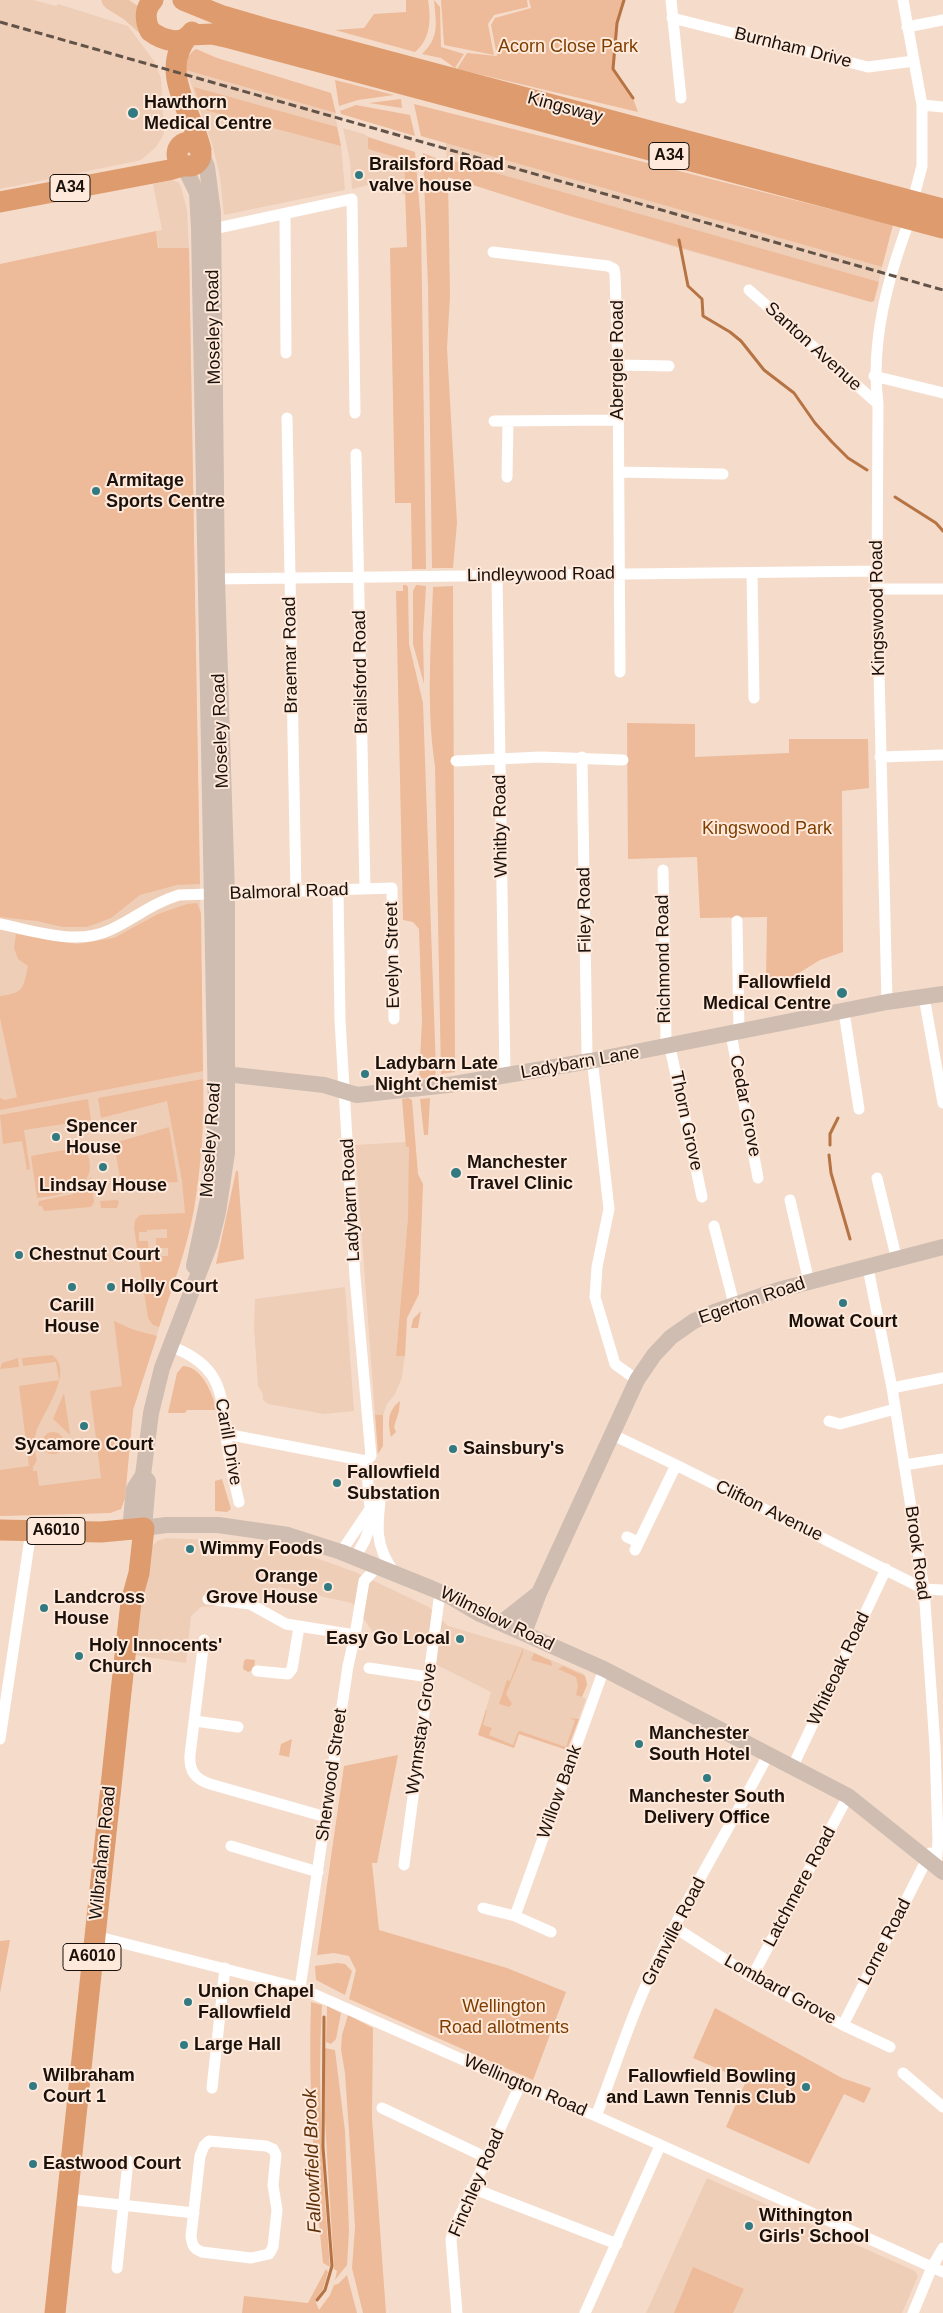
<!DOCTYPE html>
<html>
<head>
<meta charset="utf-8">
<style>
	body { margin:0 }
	canvas { display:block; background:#f5dbca }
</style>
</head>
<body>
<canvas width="943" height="2313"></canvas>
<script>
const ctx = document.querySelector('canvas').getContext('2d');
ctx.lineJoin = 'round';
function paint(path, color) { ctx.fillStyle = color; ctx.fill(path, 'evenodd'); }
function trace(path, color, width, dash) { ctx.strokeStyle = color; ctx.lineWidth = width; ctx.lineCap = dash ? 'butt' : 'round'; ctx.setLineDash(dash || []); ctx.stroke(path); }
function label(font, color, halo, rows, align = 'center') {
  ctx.font = font + ' Helvetica,sans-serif'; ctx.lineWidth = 4; ctx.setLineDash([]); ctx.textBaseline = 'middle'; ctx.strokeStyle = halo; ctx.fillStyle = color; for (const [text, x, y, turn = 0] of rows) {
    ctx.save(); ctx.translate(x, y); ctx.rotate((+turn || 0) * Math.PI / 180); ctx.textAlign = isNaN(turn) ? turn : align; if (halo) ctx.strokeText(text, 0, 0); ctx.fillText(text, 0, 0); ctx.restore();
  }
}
const built = new Path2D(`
	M0,0H33L56,6L58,4L128,26L154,61L161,78L164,134L156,147L141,160L132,162L0,189Z
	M196,49L217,58L331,93L341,146L345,190L224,215L220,177L213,147L186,70L192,51Z
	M343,128L364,134L368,137V149L404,160L405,195L382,182L352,189L350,161Z
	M446,142L882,267L874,301L871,302L675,247L447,177Z
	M172,180L178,182L181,187L187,210L189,248L203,1071L204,1118L201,1158L194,1210L187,1239L133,1410L125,1498L121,1509L110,1513L0,1516V264L159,250L156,231L162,230L153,184Z
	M406,1142L410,1147L408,1217L396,1356H405L404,1361L402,1378L395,1394L387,1404L383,1415H375L355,1145Z
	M345,1287L354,1411L324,1414L268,1404L263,1400V1394L258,1386L254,1327L255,1299Z
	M166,1538L256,1542L305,1554L355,1572L429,1607L448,1626L523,1648L584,1674L587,1682L582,1697L586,1699L567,1750L519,1734L514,1748L478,1735L491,1692L435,1664L427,1644L376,1636L352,1603L278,1587L275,1602L201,1607L191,1616L186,1663L134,1655L142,1580L150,1549L157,1541Z
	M707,2178L915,2271L918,2276L902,2313H646Z`);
const green = new Path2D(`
	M406,0H428C431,19 431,39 415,52L335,30L364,28L374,14L406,12Z
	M434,0L440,7L441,47L464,54L455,68L441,58L422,54C440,37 436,23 434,0Z
	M441,0H527L528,7L494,15L488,24L494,55L444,45Z
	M529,0H624L617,23L613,69L633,98L638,112L457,69L467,53L497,56L491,25L495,18L531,8Z
	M196,49L217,58L331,93L336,113L186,70L188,56Z
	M335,80L394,95L358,100L339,106Z
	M194,87L337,127L341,146L201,109Z
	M401,99L402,108L369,103Z
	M414,104L893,225L882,267L421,136Z
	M356,105L410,115L415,136L341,114L340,111Z
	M368,137L415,152L421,223L426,569H412L411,503H395L390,248L407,247L404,160L368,149Z
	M423,153L448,163L450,160L879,282L874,301L871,302L567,215L448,177L450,296L447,348L457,523L453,568H432L428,287Z
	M156,231L158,248H189L200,884L177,885L140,895L111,918L87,927H62L37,921L0,917V264Z
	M403,585H406L408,587L409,644L423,703L436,1070L435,1077L419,1079L422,1021L419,929L413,922L403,920L396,591H403Z
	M416,585L426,586L423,636L424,684L413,644V591Z
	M453,586L455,1072L441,1074L435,766C426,706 431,647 433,587Z
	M627,723L695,724V757L789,753V739H868L869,788L842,791L843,952L820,960L786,981L766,980L767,917L700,918L697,857L628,859Z
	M197,903L201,913L203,1071L0,1110V1098L5,1100L17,1097L0,1018V996C24,993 23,989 28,966L18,959L14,948L16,934L77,944L114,938L158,914L187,904Z
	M203,1079C204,1123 201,1166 194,1209C187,1249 172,1288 159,1327L153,1325L148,1318L134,1228L135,1220L140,1215L185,1213L182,1181L167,1101L101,1118L98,1098ZM147,1230L167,1229V1238H156V1248H168V1256H149L148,1241H139V1232H147Z
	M408,1098L412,1100L418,1174L423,1184L419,1294L407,1318L405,1356H396L408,1217L409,1147H406L402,1099Z
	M430,1098L428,1135H424L420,1099Z
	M88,1099L91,1120L24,1130L30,1169L27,1170L22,1141L3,1144L0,1115Z
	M169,1127L178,1182L121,1184L114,1143Z
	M86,1146C87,1153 90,1160 90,1166C90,1192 55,1196 37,1198L31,1156Z
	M236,1171H238L244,1259L216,1264Z
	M91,1177L94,1202L91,1207L44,1211L42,1206H38L39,1201L73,1194Z
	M117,1200L119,1202L117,1208H101L100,1201Z
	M421,1311L418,1328H411L413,1319Z
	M114,1321L134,1330L157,1336L133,1410L125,1498L121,1509L110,1513L0,1516V1470L29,1466L19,1386L59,1380L56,1362L23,1366L22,1358L52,1355C76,1371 41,1415 36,1433C33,1442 35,1452 37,1460L33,1467V1471H37L39,1486L101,1478L90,1391L122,1386Z
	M18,1358L19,1367L0,1369L2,1363Z
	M183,1366C203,1367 212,1394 217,1410H187L185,1413H168L177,1373Z
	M64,1393L70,1434V1435L53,1419Z
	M400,1401L399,1411L394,1427L396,1432L391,1437C388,1423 387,1411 400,1401Z
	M375,1415H383V1446L378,1454Z
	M42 1443a11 11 0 1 1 22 0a11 11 0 1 1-22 0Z
	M222,1479L231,1509L227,1512L215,1511V1481Z
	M523,1648V1653L506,1694L512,1704L509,1707L499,1704L507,1680L510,1681Z
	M534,1653L551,1661L552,1666L531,1660Z
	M246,1659L255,1660L254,1670L248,1672L243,1669L244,1661Z
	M563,1666L585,1676L587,1685L582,1697L576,1695L578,1686L576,1677L558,1669Z
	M486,1710H487L483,1725L492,1728L489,1735L513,1745L518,1732L520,1731L566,1747L575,1721L570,1718L579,1719L567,1750L519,1734L514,1748L478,1735Z
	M292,1739L289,1757L279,1755L281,1744Z
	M398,1755L377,1863H372L379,1930L507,1968L566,1992L533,2080L349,1999L356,1970L349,1956L334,1953L317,1955L344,1766Z
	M10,1940L0,1993V1941Z
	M337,1963L345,1964L352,1971L345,1995L316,1980L315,1966Z
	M311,2002L322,2005C317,2093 323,2179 330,2267L323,2263C314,2176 308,2089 311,2002Z
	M327,2006L341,2013L336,2039L331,2044L326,2042Z
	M715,2008L842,2078L871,2088L864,2103L844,2094L809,2164L726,2127L746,2081L693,2058Z
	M348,2015L373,2028L372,2118L386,2313H363L352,2268L355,2227L351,2161L345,2073L341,2049L342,2035Z
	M325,2048L335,2050L345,2131L349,2231L347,2265L335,2280L337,2271L334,2269L325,2121Z
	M693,2267L744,2289L733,2313H674Z
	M326,2269L328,2272L323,2289L315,2300L319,2310L330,2295L334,2285L338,2284L347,2275L357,2313H242L244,2296L308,2303Z`);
const stream = new Path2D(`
	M624,0L617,23L613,69L633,98
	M679,240L688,286L702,299L703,316L730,332L741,341L764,370L794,393L815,423L832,442L848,458L867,470
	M895,497L936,523L943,531
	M830,1145V1134L838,1118
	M829,1155L831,1173L850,1239
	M317,2300L325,2290L332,2266L323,2147L324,2017`);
const street = new Path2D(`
	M671,0L681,98
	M903,0L922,105V166L913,200
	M672,18L868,67L914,61
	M907,27L943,20
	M922,105L943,107
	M285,215L286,353
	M213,229L352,199L355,413
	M493,252L608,266L614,269L615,275L618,365L620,672
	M749,290L878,404
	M618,365L669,366
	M874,376L943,393
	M287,418L296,892
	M494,421L618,420
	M356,454L365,889
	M619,472L723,474
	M507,477L508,421
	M752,573L754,698
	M497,575L505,1076
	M212,579L878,571
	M877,589H943
	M582,757L587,1055L593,1067L609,1209L597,1267L595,1297L615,1364L637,1380
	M880,757L943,755
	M456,761L541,757L623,760
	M663,870L666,1040L671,1052L702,1197
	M338,890L340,1020L355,1277L371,1456L366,1461L370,1508
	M737,921L739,1032
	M0,924C35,931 76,946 110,930C136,918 150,904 179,895L392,888L394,1019
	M924,997L943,1103
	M887,1002L877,589L878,404C870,342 888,277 910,219
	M844,1012L859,1109
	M731,1034L758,1178
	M877,1178L897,1260
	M790,1200L809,1282
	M714,1226L734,1304
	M868,1268L892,1388L924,1589L935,1746L938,1841L936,1866
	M170,1346C218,1364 222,1388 226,1435C228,1457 234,1480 239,1502
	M892,1388L943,1378
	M829,1421L840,1424L895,1409
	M226,1434L366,1461
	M613,1435L676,1465L924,1589L943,1590
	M904,1465L943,1459
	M381,1493C377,1525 374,1545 394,1572
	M627,1537L638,1542
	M635,1550L676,1465
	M341,1552L374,1503
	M355,1558L365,1540L375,1512
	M208,1599L250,1604L286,1624L355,1635
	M204,1640L190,1755C189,1771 195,1779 210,1784L326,1817
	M369,1668L429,1677
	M257,1671L288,1674L292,1669L299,1627
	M195,1721L238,1727
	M0,1739L31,1531
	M792,1768L886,1569
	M231,1846L318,1872
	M404,1865L440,1592
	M483,1908L515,1916L551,1932
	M515,1916L604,1669
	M674,1927L752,1977L843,2025L890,2047
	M95,1936L300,1988L520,2085L596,2116L943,2272
	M752,1977L848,1796
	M300,1988L348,1666L355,1635L364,1581L377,1567
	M843,2025L930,1853
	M903,2073L943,2107
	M212,2088L225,1968
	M382,2108L487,2158
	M596,2116C614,2071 628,2024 648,1981C683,1903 728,1831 768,1755
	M209,2141L266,2146L273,2149L276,2155L273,2185L277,2210L273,2247L269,2254L251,2258L202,2252C193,2249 192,2244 191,2236L200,2156L204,2146Z
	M472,2188L617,2244
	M67,2199L194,2213
	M117,2268L128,2161
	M457,2313L451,2240L453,2231L520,2085
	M585,2313L660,2146
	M913,2313L932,2267L943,2248`);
const secondary = new Path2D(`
	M184,166L197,193L199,229L216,1110L208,1199L194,1266
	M216,1073L324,1085L357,1095L448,1085L590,1061L887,1002L943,994
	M143,1475L148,1481L144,1528L166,1525H218L288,1535L341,1552L433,1589L451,1597L480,1614L604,1669L848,1796L943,1872
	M130,1530L134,1489L143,1475L151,1413L162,1368L210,1244L218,1212L227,1153V894L217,579L213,213L207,167L201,152
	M501,1623L539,1593
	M524,1633L539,1593L637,1380L654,1355L671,1337L694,1321L714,1312L778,1290L943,1247`);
const primary = new Path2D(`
	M111,0L130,12L150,30`);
const highway = new Path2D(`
	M153,0C144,9 145,21 150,31C162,40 183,47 192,32
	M183,0L220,15L271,30L943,209
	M190,35L212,34L230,38L943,228
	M188,36C158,72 193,113 201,150
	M177 154a12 12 0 1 1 24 0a12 12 0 1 1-24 0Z
	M0,202L169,170L183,166
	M0,1530L101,1532L144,1528L139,1573L131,1602L121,1692L55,2313`);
const rail = new Path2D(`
	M0,22L943,290`);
const markers = [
	[133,113,6,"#327a82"],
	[359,175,5,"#327a82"],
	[96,491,5,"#327a82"],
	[842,993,6,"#327a82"],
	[365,1074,5,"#327a82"],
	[56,1137,5,"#327a82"],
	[103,1167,5,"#327a82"],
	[456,1173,6,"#327a82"],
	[19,1255,5,"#327a82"],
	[72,1287,5,"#327a82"],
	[111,1287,5,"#327a82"],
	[843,1303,5,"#327a82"],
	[84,1426,5,"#327a82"],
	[453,1449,5,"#327a82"],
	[337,1483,5,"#327a82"],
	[190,1549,5,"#327a82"],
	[328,1587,5,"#327a82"],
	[44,1608,5,"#327a82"],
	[460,1639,5,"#327a82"],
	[79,1656,5,"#327a82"],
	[639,1744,5,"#327a82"],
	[707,1778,5,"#327a82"],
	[188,2002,5,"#327a82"],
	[184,2045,5,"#327a82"],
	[33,2086,5,"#327a82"],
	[806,2087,5,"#327a82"],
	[33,2164,5,"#327a82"],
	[749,2226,5,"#327a82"]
];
const shields = [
	[669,156,40],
	[70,188,40],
	[56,1531,58],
	[92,1957,58]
];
const shieldNames = [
	["A34",669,156],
	["A34",70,188],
	["A6010",56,1531],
	["A6010",92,1957]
];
const parkNames = [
	["Acorn Close Park",568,47],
	["Kingswood Park",767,829],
	["Wellington",504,2007],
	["Road allotments",504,2028]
];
const streetNames = [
	["Burnham Drive",793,48,14],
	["Kingsway",565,108,15],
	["Moseley Road",214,327,-91],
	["Santon Avenue",813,347,42],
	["Abergele Road",618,360,-90],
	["Lindleywood Road",541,575,-1],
	["Kingswood Road",878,608,-91],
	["Braemar Road",291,655,-91],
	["Brailsford Road",361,672,-91],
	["Moseley Road",221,731,-92],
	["Whitby Road",501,826,-91],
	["Balmoral Road",289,892,-2],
	["Filey Road",585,910,-91],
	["Evelyn Street",393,955,-91],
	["Richmond Road",664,959,-91],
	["Ladybarn Lane",580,1063,-10],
	["Cedar Grove",745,1106,79],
	["Thorn Grove",686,1121,78],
	["Moseley Road",211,1140,-86],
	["Ladybarn Road",351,1200,-93],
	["Egerton Road",752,1301,-19],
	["Carill Drive",228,1442,80],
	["Clifton Avenue",769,1511,26],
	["Brook Road",917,1553,82],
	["Wilmslow Road",497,1619,26],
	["Whiteoak Road",839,1669,-65],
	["Wynnstay Grove",422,1729,-82],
	["Sherwood Street",332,1775,-82],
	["Willow Bank",560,1792,-70],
	["Wilbraham Road",103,1853,-84],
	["Latchmere Road",800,1887,-62],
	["Granville Road",674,1932,-63],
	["Lorne Road",885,1942,-63],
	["Lombard Grove",780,1990,29],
	["Wellington Road",525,2086,23],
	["Finchley Road",477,2183,-67]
];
const poiNames = [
	["Hawthorn",144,103],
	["Medical Centre",144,124],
	["Brailsford Road",369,165],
	["valve house",369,186],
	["Armitage",106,481],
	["Sports Centre",106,502],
	["Fallowfield",831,983,"right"],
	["Medical Centre",831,1004,"right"],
	["Ladybarn Late",375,1064],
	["Night Chemist",375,1085],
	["Spencer",66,1127],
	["House",66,1148],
	["Manchester",467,1163],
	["Travel Clinic",467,1184],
	["Lindsay House",103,1186,"center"],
	["Chestnut Court",29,1255],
	["Holly Court",121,1287],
	["Carill",72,1306,"center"],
	["House",72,1327,"center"],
	["Mowat Court",843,1322,"center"],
	["Sycamore Court",84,1445,"center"],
	["Sainsbury's",463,1449],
	["Fallowfield",347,1473],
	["Substation",347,1494],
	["Wimmy Foods",200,1549],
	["Orange",318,1577,"right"],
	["Grove House",318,1598,"right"],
	["Landcross",54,1598],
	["House",54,1619],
	["Easy Go Local",450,1639,"right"],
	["Holy Innocents'",89,1646],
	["Church",89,1667],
	["Manchester",649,1734],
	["South Hotel",649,1755],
	["Manchester South",707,1797,"center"],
	["Delivery Office",707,1818,"center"],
	["Union Chapel",198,1992],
	["Fallowfield",198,2013],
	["Large Hall",194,2045],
	["Wilbraham",43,2076],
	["Court 1",43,2097],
	["Fallowfield Bowling",796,2077,"right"],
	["and Lawn Tennis Club",796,2098,"right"],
	["Eastwood Court",43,2164],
	["Withington",759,2216],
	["Girls' School",759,2237]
];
const waterNames = [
	["Fallowfield Brook",313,2161,-92]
];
paint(built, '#efceb8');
paint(green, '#edbb99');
trace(stream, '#b67343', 3);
trace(street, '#fff', 11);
trace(secondary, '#cfbdb1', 16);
trace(primary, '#ebc4a8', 19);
trace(highway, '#de9c6e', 21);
trace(rail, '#625349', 3, [8, 4]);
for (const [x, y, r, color] of markers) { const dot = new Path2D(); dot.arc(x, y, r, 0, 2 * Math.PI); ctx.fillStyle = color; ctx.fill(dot); trace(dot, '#ffe9db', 2); }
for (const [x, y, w] of shields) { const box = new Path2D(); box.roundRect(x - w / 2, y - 13.5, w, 27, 4); ctx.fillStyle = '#ffe9db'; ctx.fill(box); trace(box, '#1a110b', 1); }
label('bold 16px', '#1a110b', null, shieldNames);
label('18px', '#7e3e00', '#ffe9db', parkNames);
label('18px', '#1a110b', '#ffe9db', streetNames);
label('bold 18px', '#1a110b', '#ffe9db', poiNames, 'left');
label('italic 19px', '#5e310a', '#ffe9db', waterNames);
</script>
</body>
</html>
